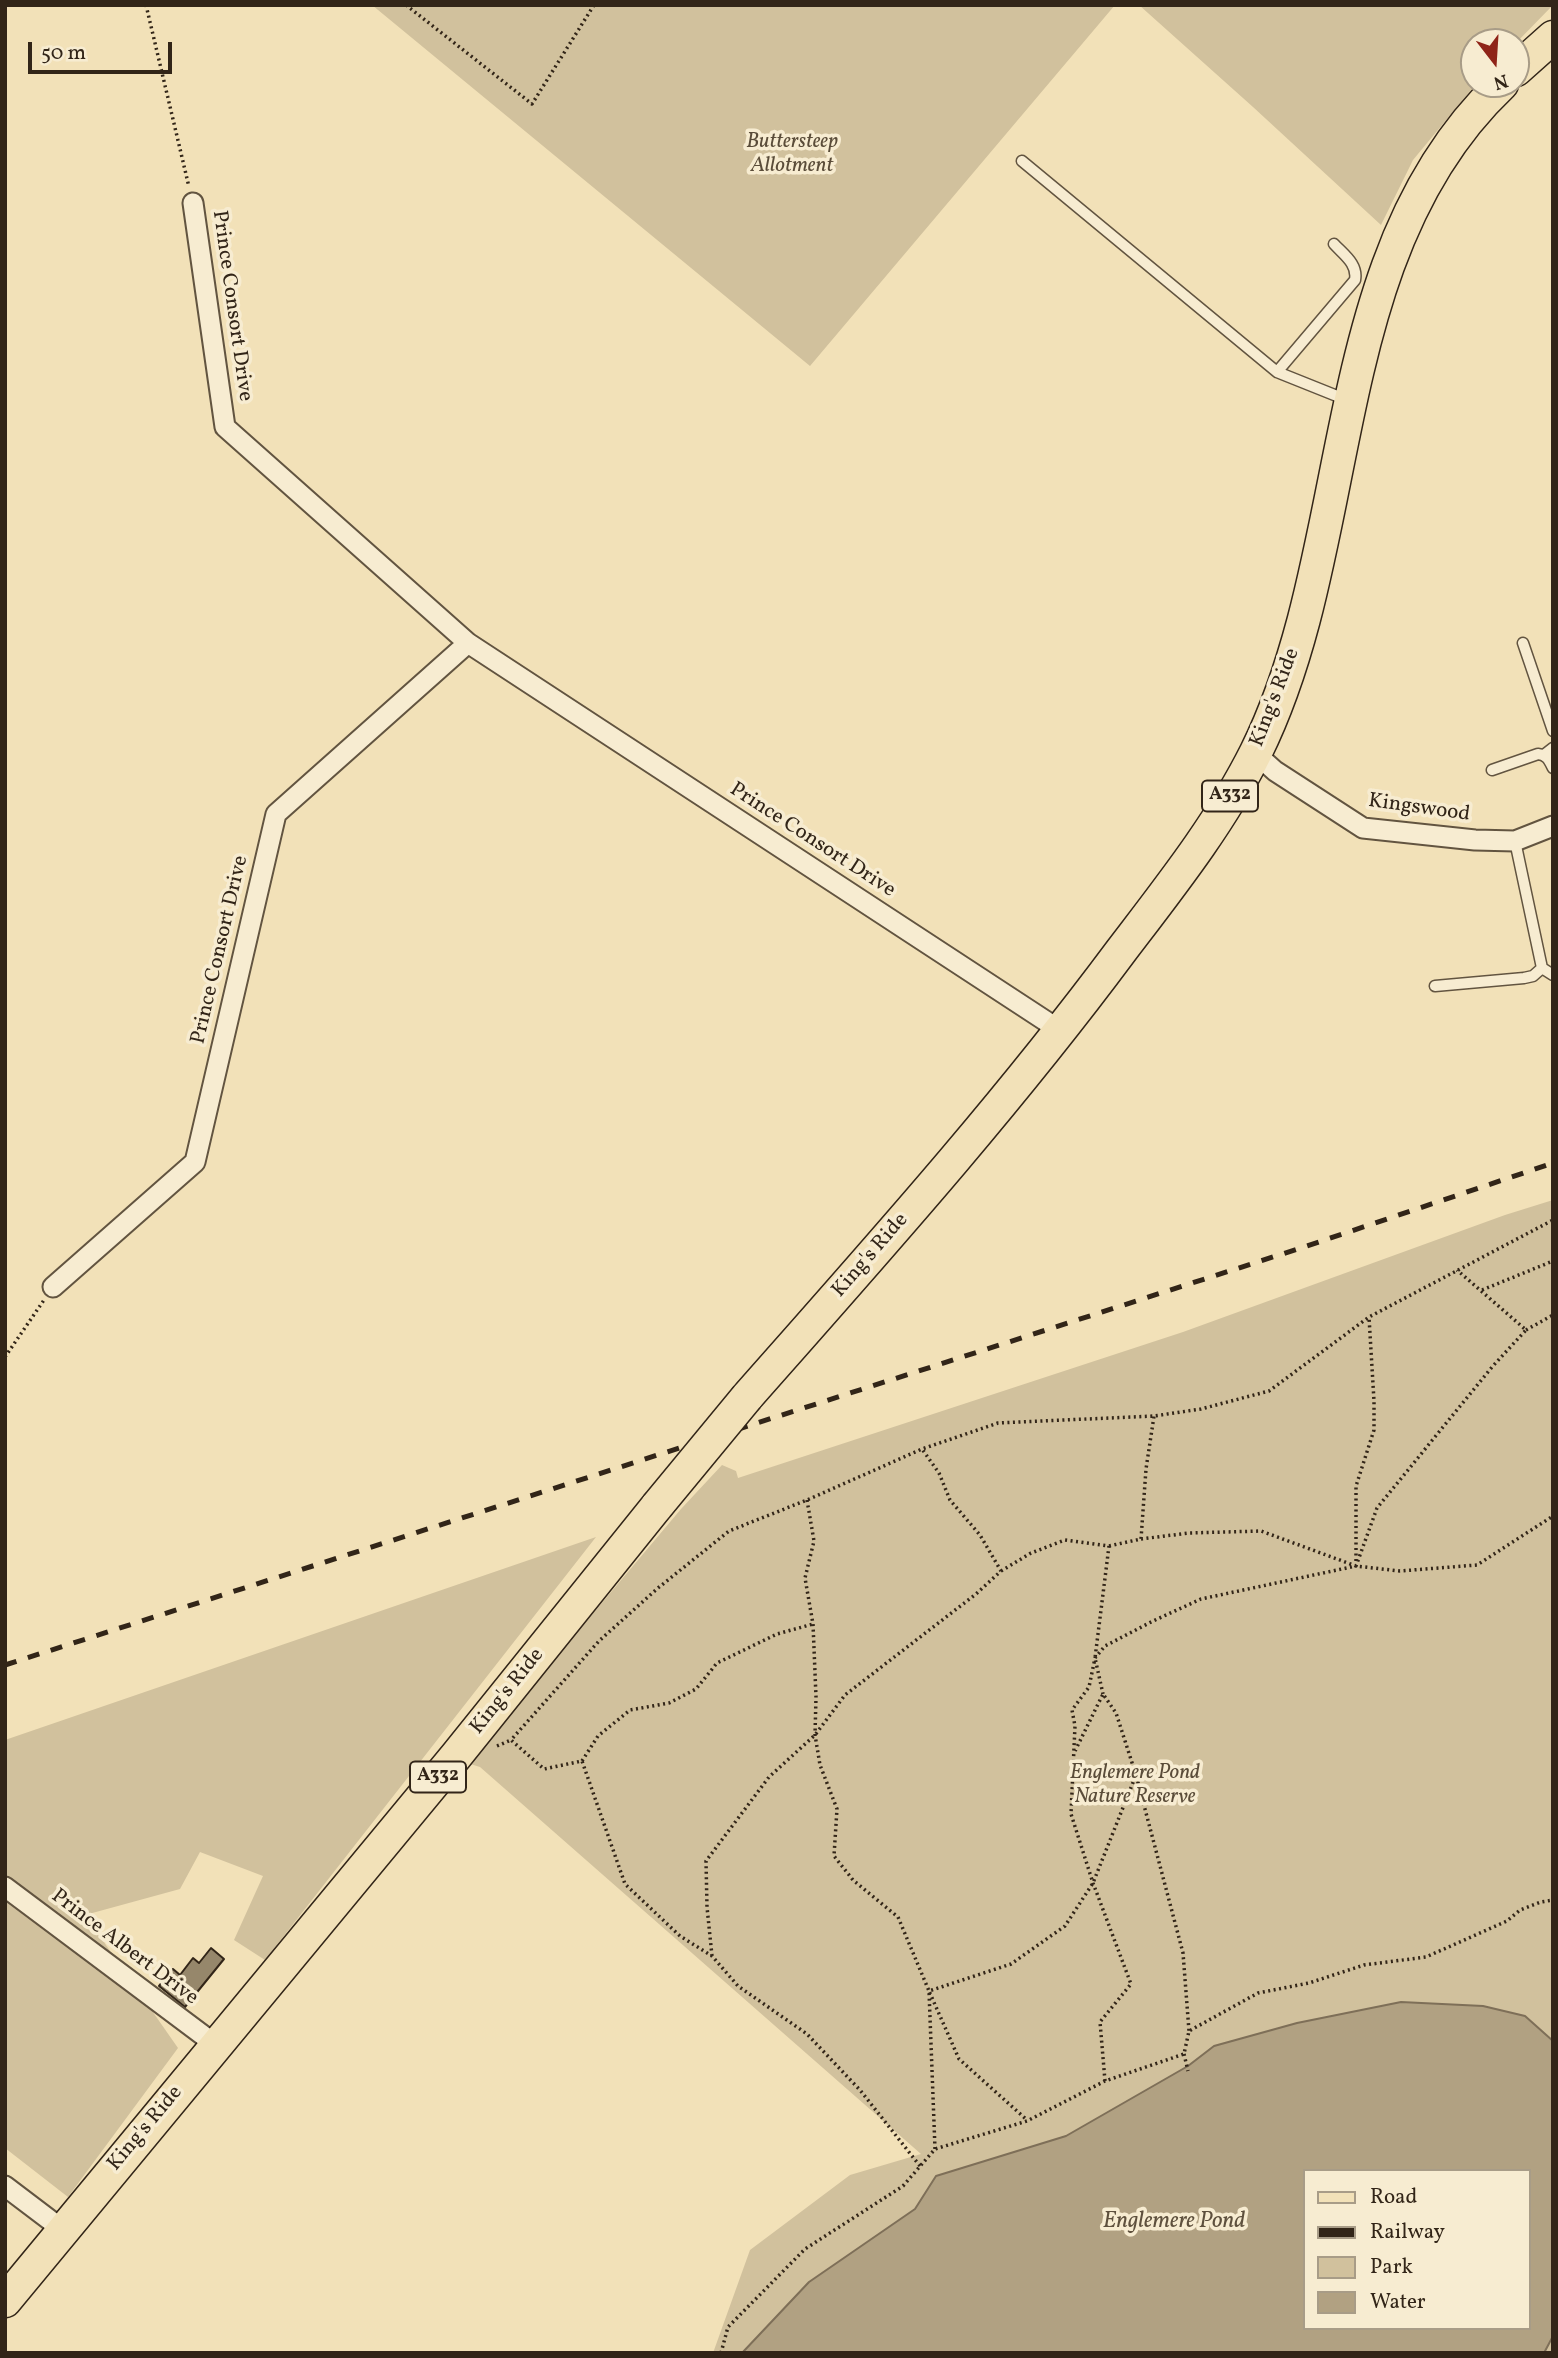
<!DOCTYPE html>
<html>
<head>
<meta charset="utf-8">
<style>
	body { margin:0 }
	#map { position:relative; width:1558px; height:2358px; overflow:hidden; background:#f2e1b8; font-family:Vollkorn,serif }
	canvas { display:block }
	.frame { position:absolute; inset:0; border:7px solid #322518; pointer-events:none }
	.legend { position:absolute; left:1303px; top:2169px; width:228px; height:161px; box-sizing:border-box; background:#f7ecd1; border:2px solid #a89c87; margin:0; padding:9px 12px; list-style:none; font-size:21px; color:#322518 }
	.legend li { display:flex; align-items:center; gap:14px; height:35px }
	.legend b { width:35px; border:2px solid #a89c87 }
	.north { position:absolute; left:1460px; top:28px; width:70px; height:70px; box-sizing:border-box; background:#f7ecd1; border:2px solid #a89c87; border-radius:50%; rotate:163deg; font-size:19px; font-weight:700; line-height:28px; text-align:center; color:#322518 }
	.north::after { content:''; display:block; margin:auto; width:24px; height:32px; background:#8f2418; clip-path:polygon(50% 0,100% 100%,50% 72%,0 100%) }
	.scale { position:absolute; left:28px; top:42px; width:144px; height:32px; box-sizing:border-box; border:4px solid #322518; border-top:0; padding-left:9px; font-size:21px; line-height:24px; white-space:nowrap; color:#322518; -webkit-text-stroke:5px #f7ecd1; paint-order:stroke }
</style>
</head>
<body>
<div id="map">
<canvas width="1558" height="2358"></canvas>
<div class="frame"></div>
<ul class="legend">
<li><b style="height:9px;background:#f2e1b8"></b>Road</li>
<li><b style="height:9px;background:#322518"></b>Railway</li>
<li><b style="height:19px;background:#d1c19d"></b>Park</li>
<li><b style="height:19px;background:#b1a182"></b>Water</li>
</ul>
<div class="north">N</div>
<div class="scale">50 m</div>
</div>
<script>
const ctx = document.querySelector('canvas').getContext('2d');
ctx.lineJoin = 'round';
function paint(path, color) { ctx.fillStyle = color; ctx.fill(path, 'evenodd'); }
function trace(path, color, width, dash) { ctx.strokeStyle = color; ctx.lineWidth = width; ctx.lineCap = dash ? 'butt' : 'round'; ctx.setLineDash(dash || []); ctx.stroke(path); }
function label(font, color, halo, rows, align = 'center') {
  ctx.font = font + ' Vollkorn,serif'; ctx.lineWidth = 7; ctx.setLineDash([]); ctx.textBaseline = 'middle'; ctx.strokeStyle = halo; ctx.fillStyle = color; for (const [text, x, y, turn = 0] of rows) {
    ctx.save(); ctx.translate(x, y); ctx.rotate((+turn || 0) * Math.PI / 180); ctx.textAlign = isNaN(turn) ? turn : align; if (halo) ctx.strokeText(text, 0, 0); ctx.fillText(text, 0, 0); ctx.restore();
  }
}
const green = new Path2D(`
	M372,5H1115L810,366Z
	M1139,5H1553L1516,43L1474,42V84H1476L1413,160L1381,225L1253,107Z
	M1553,1200V2353H713L750,2250L850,2175L921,2154L480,1767L467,1763L681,1509L722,1465L736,1471L738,1478L1183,1332L1505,1215ZM1304,2171H1528V2328H1304Z
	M596,1537L265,1960L234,1940L263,1876L200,1852L180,1889L85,1915L178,2048L68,2197L5,2148V1740Z`);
const water = new Path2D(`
	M1401,2002L1483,2006L1525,2016L1553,2041V2336L1544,2353H742L809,2282L915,2209L936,2176L1066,2136L1188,2066L1214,2046L1297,2023ZM1304,2171H1528V2328H1304Z`);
const building = new Path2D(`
	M211,1948L224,1959L185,2007L159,1986L173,1969L180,1975L193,1958L199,1963Z`);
const path = new Path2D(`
	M146,5L189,187
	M406,5L532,104L594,5
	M1482,1290L1553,1261
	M1526,1330L1553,1315
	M5,1357L44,1300
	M807,1500L814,1541L805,1578L813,1624L816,1697L815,1735L820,1765L837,1809L834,1856L853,1880L898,1917L929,1991L1011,1964L1065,1926L1093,1883L1136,1775L1183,1953L1189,2031
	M1141,1539L1189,1533L1261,1531L1356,1566L1400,1571L1477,1565L1553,1516
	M1109,1546L1141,1539L1146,1469L1154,1416
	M1356,1561V1486L1374,1430V1401L1369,1317
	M1001,1571L1031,1553L1065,1540L1109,1546L1095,1658L1103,1694
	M497,1746L511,1740
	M1075,1751L1103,1694L1116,1713L1136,1775
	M582,1761L598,1736L630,1710L669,1703L696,1689L717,1663L777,1634L813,1624
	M712,1956L707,1907L706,1861L769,1777L815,1735L845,1695L976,1594L1001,1571L980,1535L950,1500L939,1473L922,1449
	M1184,2054L1188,2071
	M1105,2081L1100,2022L1131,1984L1093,1883L1071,1814L1075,1726L1072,1710L1089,1687L1095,1658L1105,1646L1153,1621L1201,1599L1356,1566L1377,1508L1492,1367L1526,1330L1457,1270
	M935,2149L929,1991L959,2059L1027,2120
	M920,2166L860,2090L807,2034L738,1986L712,1956L680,1936L625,1884L582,1761L544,1769L511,1740L599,1641L658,1588L729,1531L807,1500L922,1449L998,1423L1154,1416L1201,1409L1269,1391L1369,1317L1553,1220
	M721,2353L728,2327L805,2249L903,2186L935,2149L1027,2121L1105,2081L1184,2054L1189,2031L1258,1993L1309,1983L1364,1965L1426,1957L1507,1921L1520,1910L1541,1902L1553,1900`);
const service = new Path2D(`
	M1022,161L1277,372L1347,400
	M1277,372L1355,280C1358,264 1344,255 1334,244
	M1523,643L1553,731
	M1544,755L1553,748
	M1492,770L1538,754C1547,755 1549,760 1553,768
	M1515,841L1542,968L1553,975
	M1435,986L1524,978L1533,976L1542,968`);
const minor = new Path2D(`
	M193,203L225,427L468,643L1061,1031
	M1255,753L1275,771L1363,828L1475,840L1515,841L1553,826
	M53,1287L195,1162L276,814L468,643
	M5,1887L216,2045
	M5,2186L63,2230`);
const primary = new Path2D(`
	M1516,70L1553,37
	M747,1397C875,1252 1005,1107 1121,951C1169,888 1220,824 1256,752C1360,542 1321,255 1502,84
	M5,2301L456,1756L657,1506`);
const rail = new Path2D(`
	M5,1665L1304,1247L1553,1163`);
const primaryBridge = new Path2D(`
	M657,1506L747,1397`);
const shields = [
	[1230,796,56],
	[438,1777,56]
];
const shieldNames = [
	["A332",1230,796],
	["A332",438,1777]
];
const parkNames = [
	["Buttersteep",792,143],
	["Allotment",792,167],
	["Englemere Pond",1135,1774],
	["Nature Reserve",1135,1798]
];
const streetNames = [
	["Prince Consort Drive",231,306,82],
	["King's Ride",1276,698,-69],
	["Kingswood",1419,809,8],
	["Prince Consort Drive",812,841,33],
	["Prince Consort Drive",221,950,-77],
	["King's Ride",871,1256,-49],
	["King's Ride",508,1692,-51],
	["Prince Albert Drive",124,1948,37],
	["King's Ride",146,2129,-50]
];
const waterNames = [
	["Englemere Pond",1174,2223]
];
paint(green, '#d1c19d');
paint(water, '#b1a182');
trace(water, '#7e6f58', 2);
paint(building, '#96876b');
trace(building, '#322518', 2);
trace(service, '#625440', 13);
trace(minor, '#625440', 23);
trace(primary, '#322518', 35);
trace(path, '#322518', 3.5, [2, 3.5]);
trace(service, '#f7ecd1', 10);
trace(minor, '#f7ecd1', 19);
trace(primary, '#f2e1b8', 32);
trace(rail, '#322518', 5, [12, 12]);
trace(primaryBridge, '#322518', 35, []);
trace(primaryBridge, '#f2e1b8', 32);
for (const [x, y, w] of shields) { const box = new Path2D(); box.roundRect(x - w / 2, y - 15.5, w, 31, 5); ctx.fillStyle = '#f7ecd1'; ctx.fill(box); trace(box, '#322518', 2); }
label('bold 19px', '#322518', null, shieldNames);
label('italic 21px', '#5a4c39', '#f7ecd1', parkNames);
label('21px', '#322518', '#f7ecd1', streetNames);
label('italic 23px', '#5e503d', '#f7ecd1', waterNames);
</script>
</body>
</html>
